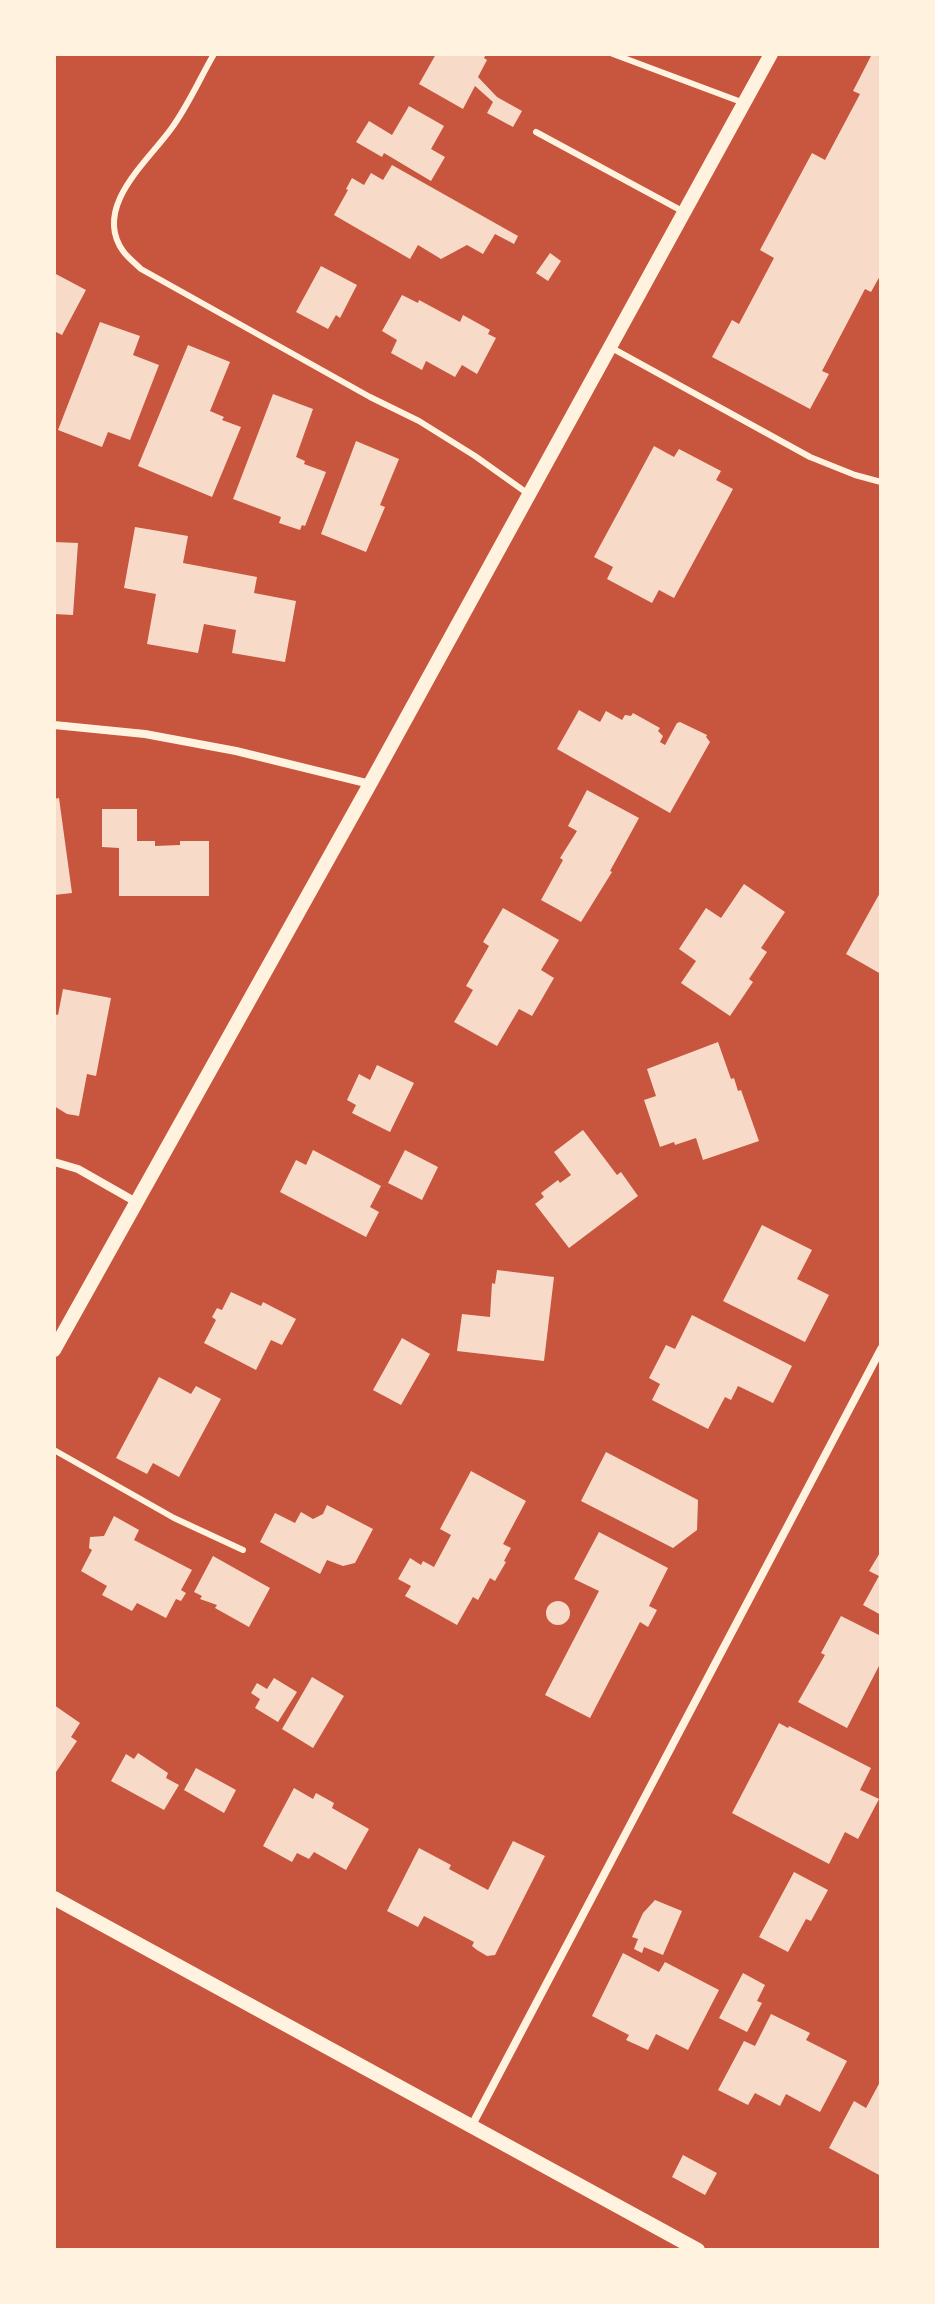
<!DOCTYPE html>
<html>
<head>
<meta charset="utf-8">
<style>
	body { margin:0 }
	#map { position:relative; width:935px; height:2304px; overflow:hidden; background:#c8553d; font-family:"Noto Sans",sans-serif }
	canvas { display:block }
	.frame { position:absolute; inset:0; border:56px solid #fff3e0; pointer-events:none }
</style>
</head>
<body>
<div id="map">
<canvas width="935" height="2304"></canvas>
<div class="frame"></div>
</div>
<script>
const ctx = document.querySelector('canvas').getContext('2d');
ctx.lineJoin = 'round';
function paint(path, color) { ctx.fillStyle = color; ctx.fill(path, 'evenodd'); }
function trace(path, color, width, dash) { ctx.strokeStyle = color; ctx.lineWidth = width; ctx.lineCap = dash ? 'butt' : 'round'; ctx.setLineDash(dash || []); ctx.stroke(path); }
const building = new Path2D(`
	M436,54H486L484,58L487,60L478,77L497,97L522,111L513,127L487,113L493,102L475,86L463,109L419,84Z
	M872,54L881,57V274L871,292L865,289L822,371L829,374L810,409L712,357L732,320L739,324L774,258L760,250L812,153L825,160L860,94L853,91Z
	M409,106L444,126L431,149L445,157L431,181L384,153L382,157L356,142L369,121L392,135Z
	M392,165L518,236L514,244L495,234L483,254L467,245L441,259L418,245L410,259L334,215L348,190L346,189L352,178L364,185L371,173L383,180Z
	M550,253L561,261L548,281L536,273Z
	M321,266L357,285L340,318L336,315L328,329L296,312Z
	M54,273L86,290L62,335L54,331Z
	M402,295L418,303L419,300L460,322L463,315L490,330L488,334L496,338L477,374L462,365L455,377L426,361L422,370L391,353L397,340L382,331Z
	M100,322L140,336L133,355L159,365L130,440L108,432L102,447L58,430Z
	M188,345L230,362L210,411L224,417L222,420L241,427L212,497L138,466Z
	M273,394L313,409L296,457L305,461L304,464L326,472L305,526L302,525L300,530L279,523L281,517L233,499Z
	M356,441L399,459L380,505L385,507L366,552L321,534Z
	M654,446L674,457L679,449L721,471L716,480L733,489L674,598L659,590L652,603L607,579L613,567L594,557Z
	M135,527L188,536L183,563L257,577L254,593L296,601L285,662L232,653L236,630L204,624L198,653L147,644L156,594L124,588Z
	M54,542L78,543L73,615L54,614Z
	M579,710L600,722L606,711L622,720L625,715L631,716L633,713L660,728L658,731L663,736L660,742L665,745L677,723L680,722L707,735L706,737L710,742L670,813L557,749Z
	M587,790L639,818L610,871L612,872L581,922L541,900L563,860L560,858L577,831L568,826Z
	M59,798L72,893L54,895V799Z
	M102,809H137V841H155V846L180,845V841H209V896H119V848L102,847Z
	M744,884L785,912L761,948L767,952L749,979L753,982L730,1016L681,983L696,961L679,949L706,908L721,918Z
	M881,891V974L846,954Z
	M503,908L559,940L541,970L554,978L532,1016L519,1009L497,1046L454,1022L473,990L466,986L489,946L483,942Z
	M63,989L111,998L96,1076L87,1074L79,1116L67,1114L54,1106V1014L58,1015Z
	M718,1042L731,1079L734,1078L738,1091L741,1090L759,1141L703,1160L696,1138L675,1145L674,1142L660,1147L644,1100L656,1096L647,1069Z
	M377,1065L414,1083L390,1132L352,1113L356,1105L347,1100L359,1074L370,1080Z
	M583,1130L617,1175L621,1172L638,1196L569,1248L535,1204L544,1197L541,1193L558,1180L560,1183L571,1175L554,1152Z
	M313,1150L381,1186L370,1207L379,1212L366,1237L280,1192L296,1160L306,1165Z
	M405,1150L438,1167L422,1200L388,1183Z
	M762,1225L812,1250L797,1279L829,1295L805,1342L723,1301Z
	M497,1270L554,1277L544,1361L457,1351L462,1314L490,1317L492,1283L495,1284Z
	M231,1292L261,1306L263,1302L296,1319L282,1345L271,1340L256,1370L204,1343L216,1320L212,1317L217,1308L222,1310Z
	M692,1315L792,1366L773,1403L738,1386L731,1400L725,1397L708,1429L652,1400L660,1384L649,1378L666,1345L675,1349Z
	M402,1338L430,1354L401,1405L373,1390Z
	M159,1377L191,1394L196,1386L221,1399L179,1477L153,1463L147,1474L116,1458Z
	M606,1452L698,1500L697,1530L673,1548L581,1501Z
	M471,1471L526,1501L503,1544L511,1548L504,1561L506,1562L495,1581L490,1578L478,1600L473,1597L457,1625L405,1596L411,1586L398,1579L410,1558L421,1565L423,1561L434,1567L451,1535L440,1529Z
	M327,1505L373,1529L355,1563L343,1566L327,1560L320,1574L260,1542L275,1513L295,1523L301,1512L313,1519L323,1514Z
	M114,1516L139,1530L134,1540L192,1570L181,1590L186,1593L181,1601L176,1599L166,1618L137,1603L132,1611L102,1595L107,1586L81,1571L92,1550L89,1548L90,1537L104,1536Z
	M599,1532L668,1568L649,1606L657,1610L648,1627L640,1622L590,1718L545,1695L599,1591L574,1579Z
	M881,1551V1615L863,1605L879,1576L869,1571Z
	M213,1556L270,1588L249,1627L215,1608L217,1605L200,1599L202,1596L194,1592Z
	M546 1613a12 12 0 1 1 24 0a12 12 0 1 1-24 0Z
	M841,1616L881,1636V1662L847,1728L798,1702L825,1655L821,1653Z
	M312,1677L344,1696L313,1748L282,1729Z
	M274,1678L297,1692L278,1722L255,1708L260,1699L251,1693L257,1683L267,1689Z
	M54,1705L80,1723L71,1737L77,1741L54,1775Z
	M779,1723L788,1728L789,1726L871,1768L860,1790L879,1799L858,1839L845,1832L829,1864L732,1813Z
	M138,1753L168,1773L166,1778L179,1785L164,1810L111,1781L126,1754L134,1759Z
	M196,1768L236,1790L224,1813L184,1790Z
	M294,1788L313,1799L316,1793L334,1803L332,1808L369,1829L346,1870L314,1852L309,1859L297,1853L292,1862L263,1846Z
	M513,1841L545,1856L495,1955L487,1956L477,1950L472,1946L474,1942L424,1916L418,1927L387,1911L419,1848L451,1865L449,1869L488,1890Z
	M794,1872L828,1890L811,1921L806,1919L788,1952L759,1937Z
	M655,1900L682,1911L663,1955L644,1947L642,1953L634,1949L638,1939L632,1937L643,1913Z
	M623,1953L659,1972L665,1962L719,1990L688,2050L656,2034L648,2050L626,2040L629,2035L592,2016Z
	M743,1973L765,1985L757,2001L762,2003L747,2032L719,2018Z
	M771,2014L810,2033L806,2040L847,2061L820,2112L786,2094L780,2106L755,2093L748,2105L718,2090L744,2041L755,2046Z
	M881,2080V2176L829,2148L854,2101L866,2108Z
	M683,2155L717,2173L705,2195L672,2177Z`);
const service = new Path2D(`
	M214,54C200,78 188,106 171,129C148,161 92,207 123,251C128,258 135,263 141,269L370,397L419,421L475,456L527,493
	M613,54L744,103
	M536,132L684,212
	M610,347L810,457L855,475L881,482
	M54,1450L174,1518L243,1550`);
const minor = new Path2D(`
	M54,725L145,734L236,751L370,784
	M54,1162L78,1169L136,1202
	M471,2127L881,1349`);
const tertiary = new Path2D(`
	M54,1350L370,784L771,54
	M54,1898L698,2250`);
paint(building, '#f7dbc8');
trace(service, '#fff3e0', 6);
trace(minor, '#fff3e0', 8);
trace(tertiary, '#fff3e0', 14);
</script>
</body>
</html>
